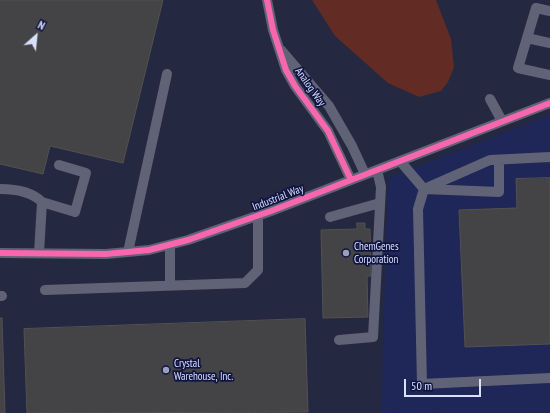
<!DOCTYPE html>
<html>
<head>
<meta charset="utf-8">
<style>
	body { margin:0 }
	#map { position:relative; width:550px; height:413px; overflow:hidden; background:#252841; font-family:"PT Sans Narrow",sans-serif }
	canvas { display:block }
	.north { position:absolute; left:16px; top:16px; width:40px; height:40px; -webkit-text-stroke:3px #101442; paint-order:stroke; rotate:27deg; font-size:11px; font-weight:700; line-height:16px; text-align:center; color:#d9e0f9 }
	.north::after { content:''; display:block; margin:auto; width:14px; height:18px; background:#d9e0f9; clip-path:polygon(50% 0,100% 100%,50% 72%,0 100%) }
	.scale { position:absolute; left:404px; top:379px; width:77px; height:18px; box-sizing:border-box; border:2px solid #d9e0f9; border-top:0; padding-left:5px; font-size:12px; line-height:14px; white-space:nowrap; color:#d9e0f9; -webkit-text-stroke:3px #101442; paint-order:stroke }
</style>
</head>
<body>
<div id="map">
<canvas width="550" height="413"></canvas>
<div class="north">N</div>
<div class="scale">50 m</div>
</div>
<script>
const ctx = document.querySelector('canvas').getContext('2d');
ctx.lineJoin = 'round';
function paint(path, color) { ctx.fillStyle = color; ctx.fill(path, 'evenodd'); }
function trace(path, color, width, dash) { ctx.strokeStyle = color; ctx.lineWidth = width; ctx.lineCap = dash ? 'butt' : 'round'; ctx.setLineDash(dash || []); ctx.stroke(path); }
function label(font, color, halo, rows, align = 'center') {
  ctx.font = font + ' "PT Sans Narrow",sans-serif'; ctx.lineWidth = 3.5; ctx.setLineDash([]); ctx.textBaseline = 'middle'; ctx.strokeStyle = halo; ctx.fillStyle = color; for (const [text, x, y, turn = 0] of rows) {
    ctx.save(); ctx.translate(x, y); ctx.rotate((+turn || 0) * Math.PI / 180); ctx.textAlign = isNaN(turn) ? turn : align; if (halo) ctx.strokeText(text, 0, 0); ctx.fillText(text, 0, 0); ctx.restore();
  }
}
const built = new Path2D(`
	M550,115V412L381,413L388,178Z`);
const green = new Path2D(`
	M312,0H436L451,39L454,67L448,82L441,91L419,97L388,83L335,36Z`);
const building = new Path2D(`
	M0,0H163L123,163L50,146L43,174L0,164Z
	M550,178V344L465,347L459,210L517,208L516,179Z
	M357,223H365V229H370L371,276H367L368,317L323,318L321,230L357,229Z
	M0,318H2L5,413H0Z
	M305,319L308,412L27,413L24,329Z`);
const minor = new Path2D(`
	M267,0L273,30L286,70L295,86L328,131L351,180
	M550,11L536,8L518,68L550,75
	M527,38L550,43
	M281,50L329,106L352,146L365,174
	M490,99L502,121
	M499,160V192L424,189L418,209L422,384L550,378
	M400,161L424,189L490,160L550,157
	M0,189C15,189 31,191 42,202L39,253
	M42,202L75,212L86,173L59,165
	M330,217L380,203
	M170,245V285
	M128,252L167,74
	M0,253L106,254L149,250L188,240L271,211L550,103
	M45,290L245,283L258,270V216
	M0,296H2
	M339,340L373,337L381,187L377,170`);
const cycleway = new Path2D(`
	M267,0L273,30L286,70L295,86L328,131L351,180
	M0,253L106,254L149,250L188,240L271,211L550,103`);
const markers = [
	[346,253,4,"#9aa0b9"],
	[166,370,4,"#9aa0b9"]
];
const streetNames = [
	["Analog Way",310,87,55],
	["Industrial Way",278,198,-21]
];
const poiNames = [
	["ChemGenes",354,247],
	["Corporation",354,260],
	["Crystal",174,364],
	["Warehouse, Inc.",174,377]
];
paint(built, '#1f2658');
paint(green, '#622c24');
paint(building, '#444345');
trace(building, '#535150', 1);
trace(minor, '#606375', 10);
trace(cycleway, '#f766af', 6);
for (const [x, y, r, color] of markers) { const dot = new Path2D(); dot.arc(x, y, r, 0, 2 * Math.PI); ctx.fillStyle = color; ctx.fill(dot); trace(dot, '#101442', 1.5); }
label('11px', '#d9e0f9', '#101442', streetNames);
label('11px', '#d9e0f9', '#101442', poiNames, 'left');
</script>
</body>
</html>
